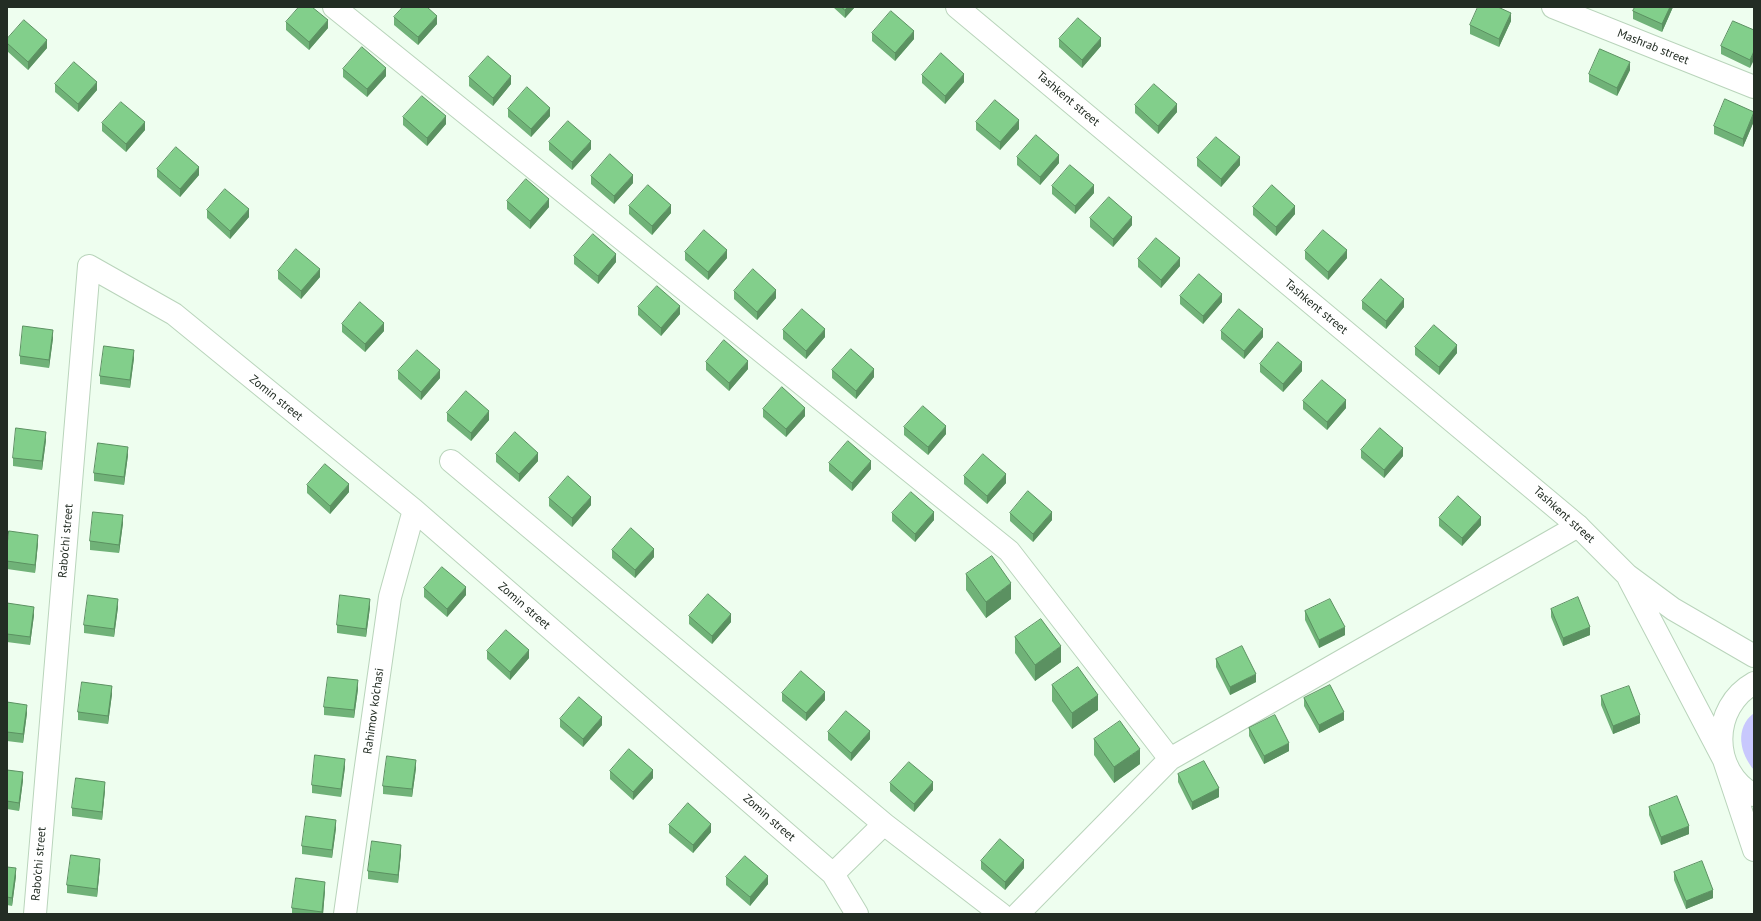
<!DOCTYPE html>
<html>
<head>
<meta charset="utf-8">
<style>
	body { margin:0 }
	#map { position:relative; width:1761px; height:921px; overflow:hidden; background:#eefeef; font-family:"PT Sans",sans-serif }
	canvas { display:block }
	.frame { position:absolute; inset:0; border:8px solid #232d24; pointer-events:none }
</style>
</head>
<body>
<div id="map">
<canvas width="1761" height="921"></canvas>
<div class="frame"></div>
</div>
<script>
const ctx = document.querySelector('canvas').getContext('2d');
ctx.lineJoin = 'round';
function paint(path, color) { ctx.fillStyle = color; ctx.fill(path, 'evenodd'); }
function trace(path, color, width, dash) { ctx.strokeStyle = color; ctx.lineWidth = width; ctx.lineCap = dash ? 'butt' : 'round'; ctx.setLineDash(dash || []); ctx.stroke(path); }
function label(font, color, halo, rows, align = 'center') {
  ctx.font = font + ' "PT Sans",sans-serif'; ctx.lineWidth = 3; ctx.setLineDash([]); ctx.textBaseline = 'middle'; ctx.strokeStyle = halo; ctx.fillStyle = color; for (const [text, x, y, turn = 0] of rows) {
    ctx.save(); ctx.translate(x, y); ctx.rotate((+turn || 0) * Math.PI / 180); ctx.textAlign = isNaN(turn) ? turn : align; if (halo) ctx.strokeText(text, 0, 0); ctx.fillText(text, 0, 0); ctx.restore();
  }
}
const green = new Path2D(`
	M1754,713V770C1740,754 1734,728 1754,713Z`);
const street = new Path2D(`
	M334,7L1009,551L1170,759
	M1553,7L1754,87
	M451,461L884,824
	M833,874L884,824L1001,914
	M35,914L89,266L174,314L414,510L833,874L857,914
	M345,914L390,597L414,510
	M1018,914L1170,759L1578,526`);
const primary = new Path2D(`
	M957,7L1578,526L1627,575L1673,609L1754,656
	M1629,579L1724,760L1754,850
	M1754,683C1711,707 1710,771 1754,795`);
const wall = new Path2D(`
	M833,7H855L845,18Z
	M1635,7H1673L1662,32L1633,19V11Z
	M394,17L437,24L418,45L394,25Z
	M1511,21L1499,47L1470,34V25Z
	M286,22L328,28L309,50L286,30Z
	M1754,30L1750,68L1721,54V46Z
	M872,33L914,39L895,61L872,41Z
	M7,39L47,48L28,70L7,51Z
	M1059,39L1101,46L1082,68L1059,47Z
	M343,69L386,76L367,97L343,77Z
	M1630,70L1617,96L1589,82V74Z
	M922,75L964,82L945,104L922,83Z
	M469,77L511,84L493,106L469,86Z
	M55,84L97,90L78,112L55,92Z
	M1135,105L1177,112L1158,134L1135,113Z
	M508,109L550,116L531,137L508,117Z
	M1754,112V121L1743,147L1714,134V126Z
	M403,117L446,124L427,146L403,125Z
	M976,122L1019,129L1000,150L976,130Z
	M102,123L145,130L126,152L102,131Z
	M549,142L591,149L572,170L549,150Z
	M1017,157L1059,163L1040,185L1017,165Z
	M1197,158L1240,165L1221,187L1197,166Z
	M157,169L199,175L180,197L157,177Z
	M591,176L633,183L614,204L591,184Z
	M1052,186L1094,193L1075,214L1052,194Z
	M507,201L549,207L530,229L507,209Z
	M629,206L671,213L652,235L629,214Z
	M1253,207L1295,214L1276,236L1253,215Z
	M207,210L249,217L230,239L207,218Z
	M1090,218L1132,225L1113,247L1090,227Z
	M1305,251L1347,258L1328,280L1305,259Z
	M685,252L727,258L708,280L685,260Z
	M574,256L616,262L598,284L574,264Z
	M1138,259L1180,266L1161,288L1138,267Z
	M278,271L320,277L301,299L278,279Z
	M734,291L776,298L757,320L734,299Z
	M1180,296L1222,302L1203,324L1180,304Z
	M1362,301L1404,307L1386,329L1362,309Z
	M638,307L680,314L661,336L638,315Z
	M342,324L384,331L365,352L342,332Z
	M783,330L825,337L806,359L783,339Z
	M1221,331L1263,337L1244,359L1221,339Z
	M53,338L49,368L20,364V356Z
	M1415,347L1457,353L1439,375L1415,355Z
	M134,358L130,388L100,384V376Z
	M706,362L748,369L729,391L706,370Z
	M1260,364L1302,371L1283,392L1260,372Z
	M832,370L874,377L856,399L832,378Z
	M398,371L440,378L421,400L398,379Z
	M1303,401L1346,408L1327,430L1303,409Z
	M763,409L805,416L786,437L763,417Z
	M447,413L489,420L471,441L447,421Z
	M904,427L946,434L928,455L904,435Z
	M46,440L42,470L13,466V458Z
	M1361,450L1403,456L1384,478L1361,458Z
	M496,454L538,461L519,482L496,462Z
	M128,455L124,485L94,481V473Z
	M829,463L871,469L852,491L829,471Z
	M964,476L1006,483L987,504L964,484Z
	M307,485L349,492L330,514L307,493Z
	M549,498L591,505L572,527L549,506Z
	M892,513L934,520L915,542L892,521Z
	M1010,513L1052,520L1033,542L1010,521Z
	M1439,518L1481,525L1462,546L1439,526Z
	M123,523L119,553L90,550V541Z
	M38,543L35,573L7,569V546Z
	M612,550L654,557L635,578L612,558Z
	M966,574L1011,599L986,618L966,590Z
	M424,588L466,595L447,617L424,597Z
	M7,603L34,615L30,645L7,642Z
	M118,607L114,637L84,633V625Z
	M370,607L366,637L337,633V625Z
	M1551,609L1590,635L1563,646L1551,617Z
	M1305,611L1345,635L1319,648L1305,620Z
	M689,616L731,622L712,644L689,624Z
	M1015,637L1061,662L1035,681L1015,653Z
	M487,651L529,658L510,680L487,659Z
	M1216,659L1256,682L1230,695L1216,667Z
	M1052,685L1098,710L1072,729L1052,701Z
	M358,689L354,718L324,715V707Z
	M782,693L825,700L806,721L782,701Z
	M112,694L108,724L78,720V712Z
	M1601,696L1640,723L1613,734L1601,705Z
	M1304,698L1344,720L1319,733L1304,706Z
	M7,702L27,713L23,743L7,741Z
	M560,719L602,725L583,747L560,727Z
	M1249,728L1289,751L1264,764L1249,736Z
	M828,732L870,739L851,761L828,740Z
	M1094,739L1140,764L1114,783L1094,755Z
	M345,767L341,797L312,793V785Z
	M416,768L412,797L383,794V786Z
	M7,770L23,780L19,811L7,809Z
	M610,771L653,778L633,800L610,779Z
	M1178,774L1219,797L1192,810L1178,782Z
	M890,783L933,790L914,812L890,791Z
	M105,790L102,820L72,816V808Z
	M1649,807L1689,834L1661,845L1649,815Z
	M669,825L711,832L693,853L669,833Z
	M336,828L332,858L302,854V846Z
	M401,853L398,883L368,879V871Z
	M981,861L1024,868L1005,890L981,869Z
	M7,867L16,876L12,906L7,905Z
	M100,867L97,897L67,893V885Z
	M1674,872L1713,898L1686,909L1674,880Z
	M726,877L768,884L750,906L726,885Z
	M325,890L323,914H292V908Z`);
const shadedWall = new Path2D(`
	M848,7H855L845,18V10Z
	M1670,7H1673L1662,32V24Z
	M1511,13V21L1499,47V39Z
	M437,16V24L418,45V37Z
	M328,20V28L309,50V42Z
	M914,31V39L895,61V53Z
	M1101,38V46L1082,68V60Z
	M47,40V48L28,70V62Z
	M1754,51V60L1750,68V60Z
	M1630,62V70L1617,96V88Z
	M386,68V76L367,97V89Z
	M964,74V82L945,104V96Z
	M511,76V84L493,106V98Z
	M97,82V90L78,112V104Z
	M1177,104V112L1158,134V126Z
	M550,108V116L531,137V129Z
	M1754,113V121L1743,147V139Z
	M446,116V124L427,146V138Z
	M1019,120V129L1000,150V142Z
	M145,122V130L126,152V144Z
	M591,141V149L572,170V162Z
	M1059,155V163L1040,185V177Z
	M1240,157V165L1221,187V179Z
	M199,167V175L180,197V189Z
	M633,175V183L614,204V196Z
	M1094,185V193L1075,214V206Z
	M549,199V207L530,229V221Z
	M671,205V213L652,235V226Z
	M1295,206V214L1276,236V227Z
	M249,209V217L230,239V231Z
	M1132,217V225L1113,247V239Z
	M727,250V258L708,280V272Z
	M1347,250V258L1328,280V272Z
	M616,254V262L598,284V276Z
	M1180,258V266L1161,288V280Z
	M320,269V277L301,299V291Z
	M776,290V298L757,320V312Z
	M1222,294V302L1203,324V316Z
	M1404,299V307L1386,329V321Z
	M680,306V314L661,336V328Z
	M384,323V331L365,352V344Z
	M825,329V337L806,359V351Z
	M1263,329V337L1244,359V351Z
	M53,330V338L49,368V360Z
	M1457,345V353L1439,375V367Z
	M134,350V358L130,388V380Z
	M748,361V369L729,391V383Z
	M1302,362V371L1283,392V384Z
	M874,369V377L856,399V391Z
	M440,370V378L421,400V392Z
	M1346,400V408L1327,430V422Z
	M805,408V416L786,437V429Z
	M489,411V420L471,441V433Z
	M946,426V434L928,455V447Z
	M46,432V440L42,470V461Z
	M128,447V455L124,485V477Z
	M1403,448V456L1384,478V470Z
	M538,453V461L519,482V474Z
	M871,461V469L852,491V483Z
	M1006,474V483L987,504V496Z
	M349,484V492L330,514V506Z
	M591,497V505L572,527V518Z
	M934,512V520L915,542V534Z
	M1052,512V520L1033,542V534Z
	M123,515V523L119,553V545Z
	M1481,517V525L1462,546V538Z
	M38,535V543L35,573V565Z
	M654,549V557L635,578V570Z
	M1011,583V599L986,618V602Z
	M466,587V595L447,617V609Z
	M118,599V607L114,637V629Z
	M370,599V607L366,637V629Z
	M34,607V615L30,645V637Z
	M731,614V622L712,644V636Z
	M1345,627V635L1319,648V640Z
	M1590,627V635L1563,646V638Z
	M1061,646V662L1035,681V665Z
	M529,650V658L510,680V672Z
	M1256,674V682L1230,695V687Z
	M358,680V689L354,718V710Z
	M112,686V694L108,724V716Z
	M825,692V700L806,721V713Z
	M1098,695V710L1072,729V713Z
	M27,705V713L23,743V734Z
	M1344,712V720L1319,733V725Z
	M1640,715V723L1613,734V726Z
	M602,717V725L583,747V739Z
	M870,731V739L851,761V753Z
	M1289,743V751L1264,764V756Z
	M1140,749V764L1114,783V767Z
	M345,759V767L341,797V789Z
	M416,760V768L412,797V789Z
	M653,770V778L633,800V792Z
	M23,772V780L19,811V803Z
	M105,782V790L102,820V812Z
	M933,782V790L914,812V804Z
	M1219,788V797L1192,810V802Z
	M336,820V828L332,858V850Z
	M711,824V832L693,853V845Z
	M1689,826V834L1661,845V837Z
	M401,845V853L398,883V875Z
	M100,859V867L97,897V889Z
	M1024,860V868L1005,890V882Z
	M16,868V876L12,906V898Z
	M768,876V884L750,906V897Z
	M325,882V890L323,914H322Z
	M1713,890V898L1686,909V901Z`);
const building = new Path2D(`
	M299,7H312L328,20L309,42L286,22Z
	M403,7H427L437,16L418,37L394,17Z
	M842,7H848L845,10Z
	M1478,7H1498L1511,13L1499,39L1470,25Z
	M1635,7H1670L1662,24L1633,11Z
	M891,11L914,31L895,53L872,33Z
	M1078,18L1101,38L1082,60L1059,39Z
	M24,20L47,40L28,62L7,43V39Z
	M1733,21L1754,30V51L1750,60L1721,46Z
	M362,47L386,68L367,89L343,69Z
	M1600,49L1630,62L1617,88L1589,74Z
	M941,53L964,74L945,96L922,75Z
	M488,56L511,76L493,98L469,77Z
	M74,62L97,82L78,104L55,84Z
	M1154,84L1177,104L1158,126L1135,105Z
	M527,87L550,108L531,129L508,109Z
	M422,96L446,116L427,138L403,117Z
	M1725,99L1754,112L1743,139L1714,126Z
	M995,100L1019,120L1000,142L976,122Z
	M121,102L145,122L126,144L102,123Z
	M568,121L591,141L572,162L549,142Z
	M1036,135L1059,155L1040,177L1017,157Z
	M1216,137L1240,157L1221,179L1197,158Z
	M176,147L199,167L180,189L157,169Z
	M610,154L633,175L614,196L591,176Z
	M1070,165L1094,185L1075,206L1052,186Z
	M526,179L549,199L530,221L507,201Z
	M648,185L671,205L652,226L629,206Z
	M1272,185L1295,206L1276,227L1253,207Z
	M225,189L249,209L230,231L207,210Z
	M1109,197L1132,217L1113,239L1090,218Z
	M704,230L727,250L708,272L685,252Z
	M1323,230L1347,250L1328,272L1305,251Z
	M593,234L616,254L598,276L574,256Z
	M1156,238L1180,258L1161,280L1138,259Z
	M296,249L320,269L301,291L278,271Z
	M753,269L776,290L757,312L734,291Z
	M1199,274L1222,294L1203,316L1180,296Z
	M1381,279L1404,299L1386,321L1362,301Z
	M657,286L680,306L661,328L638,307Z
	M360,302L384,323L365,344L342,324Z
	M802,309L825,329L806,351L783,330Z
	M1239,309L1263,329L1244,351L1221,331Z
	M1434,325L1457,345L1439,367L1415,347Z
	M23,326L53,330L49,360L20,356Z
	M724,340L748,361L729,383L706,362Z
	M1278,342L1302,362L1283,384L1260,364Z
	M104,346L134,350L130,380L100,376Z
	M851,349L874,369L856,391L832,370Z
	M417,350L440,370L421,392L398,371Z
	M1322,380L1346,400L1327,422L1303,401Z
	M782,387L805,408L786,429L763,409Z
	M466,391L489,411L471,433L447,413Z
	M923,406L946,426L928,447L904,427Z
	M16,428L46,432L42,461L13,458Z
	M1380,428L1403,448L1384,470L1361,450Z
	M515,432L538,453L519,474L496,454Z
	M848,441L871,461L852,483L829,463Z
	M98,443L128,447L124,477L94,473Z
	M983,454L1006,474L987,496L964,476Z
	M325,464L349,484L330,506L307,485Z
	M568,476L591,497L572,518L549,498Z
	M1028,491L1052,512L1033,534L1010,513Z
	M911,492L934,512L915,534L892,513Z
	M1458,496L1481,517L1462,538L1439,518Z
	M93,512L123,515L119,545L90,541Z
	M631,528L654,549L635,570L612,550Z
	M9,531L38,535L35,565L7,561V546Z
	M992,556L1011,583L986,602L966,574Z
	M442,567L466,587L447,609L424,588Z
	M708,594L731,614L712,636L689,616Z
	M88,595L118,599L114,629L84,625Z
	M340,595L370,599L366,629L337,625Z
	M1578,597L1590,627L1563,638L1551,609Z
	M1330,599L1345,627L1319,640L1305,611Z
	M7,603L34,607L30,637L7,634Z
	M1041,619L1061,646L1035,665L1015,637Z
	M506,630L529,650L510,672L487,651Z
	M1242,646L1256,674L1230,687L1216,659Z
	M1078,667L1098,695L1072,713L1052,685Z
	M801,671L825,692L806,713L782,693Z
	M328,677L358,680L354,710L324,707Z
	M82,682L112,686L108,716L78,712Z
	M1330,685L1344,712L1319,725L1304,698Z
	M1629,686L1640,715L1613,726L1601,696Z
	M579,697L602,717L583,739L560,719Z
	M7,702L27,705L23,734L7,732Z
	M846,711L870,731L851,753L828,732Z
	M1275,715L1289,743L1264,756L1249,728Z
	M1120,721L1140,749L1114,767L1094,739Z
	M629,749L653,770L633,792L610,771Z
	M315,755L345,759L341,789L312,785Z
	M387,756L416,760L412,789L383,786Z
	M1204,761L1219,788L1192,802L1178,774Z
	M909,762L933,782L914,804L890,783Z
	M7,770L23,772L19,803L7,801Z
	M76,778L105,782L102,812L72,808Z
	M1677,796L1689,826L1661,837L1649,807Z
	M688,803L711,824L693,845L669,825Z
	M306,816L336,820L332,850L302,846Z
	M1000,839L1024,860L1005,882L981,861Z
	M372,841L401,845L398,875L368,871Z
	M71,855L100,859L97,889L67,885Z
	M745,856L768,876L750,897L726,877Z
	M1702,861L1713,890L1686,901L1674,872Z
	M7,867L16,868L12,898L7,897Z
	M296,878L325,882L322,912L292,908Z`);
const streetNames = [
	["Mashrab street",1653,47,22],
	["Tashkent street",1068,99,40],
	["Tashkent street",1316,307,40],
	["Zomin street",276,398,39],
	["Tashkent street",1564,515,42],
	["Rabo'chi street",66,541,-85],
	["Zomin street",524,606,41],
	["Rahimov ko'chasi",374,711,-82],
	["Zomin street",769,818,41],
	["Rabo'chi street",39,864,-85]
];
paint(green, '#c8c8fd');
trace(street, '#b9d4bb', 24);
trace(primary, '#b9d4bb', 24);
trace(street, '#fff', 22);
trace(primary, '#fff', 22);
paint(wall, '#70b278');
paint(shadedWall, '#5b9161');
paint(building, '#82cf8b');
trace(building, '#5b9161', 1);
label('12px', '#232d24', '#fff', streetNames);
</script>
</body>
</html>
